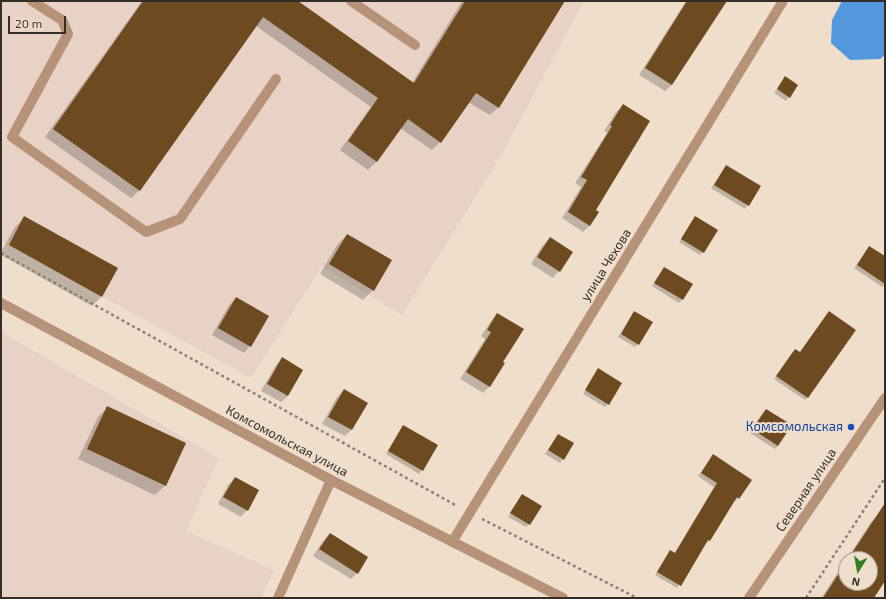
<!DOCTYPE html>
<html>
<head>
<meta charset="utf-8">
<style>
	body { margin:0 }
	#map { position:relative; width:886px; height:599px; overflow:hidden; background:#efdecc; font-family:"Exo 2",sans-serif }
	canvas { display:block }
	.frame { position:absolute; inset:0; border:2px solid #352e28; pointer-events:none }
	.north { position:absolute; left:838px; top:551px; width:40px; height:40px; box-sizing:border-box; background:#efdecc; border:1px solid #a5988a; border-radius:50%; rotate:191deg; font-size:11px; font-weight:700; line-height:16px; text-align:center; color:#352e28 }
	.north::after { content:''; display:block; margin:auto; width:14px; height:18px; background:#347c22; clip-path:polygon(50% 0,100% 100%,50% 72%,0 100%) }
	.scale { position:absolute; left:8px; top:16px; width:58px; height:18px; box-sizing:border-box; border:2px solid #352e28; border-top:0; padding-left:5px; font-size:12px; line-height:14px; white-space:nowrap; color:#352e28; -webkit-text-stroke:3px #efdecc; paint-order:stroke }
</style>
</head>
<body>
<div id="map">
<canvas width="886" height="599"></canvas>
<div class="frame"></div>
<div class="north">N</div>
<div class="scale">20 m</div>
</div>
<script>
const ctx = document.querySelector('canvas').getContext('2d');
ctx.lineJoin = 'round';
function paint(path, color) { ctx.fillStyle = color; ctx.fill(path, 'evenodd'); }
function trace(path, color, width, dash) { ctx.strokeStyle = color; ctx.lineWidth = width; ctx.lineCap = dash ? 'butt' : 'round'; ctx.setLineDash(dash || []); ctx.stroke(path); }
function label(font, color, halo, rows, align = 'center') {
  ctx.font = font + ' "Exo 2",sans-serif'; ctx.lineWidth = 4; ctx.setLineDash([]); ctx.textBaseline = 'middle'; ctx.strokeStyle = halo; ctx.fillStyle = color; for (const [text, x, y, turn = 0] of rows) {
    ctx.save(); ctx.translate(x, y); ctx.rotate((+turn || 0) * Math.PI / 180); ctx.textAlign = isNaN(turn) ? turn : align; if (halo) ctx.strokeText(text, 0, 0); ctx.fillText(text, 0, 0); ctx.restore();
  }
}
const industrial = new Path2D(`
	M1,1H584L502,154L402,315L322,266L251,378L1,241Z
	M1,332L219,458L186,531L274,570L261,598H1Z`);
const water = new Path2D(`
	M842,1H885V55L880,59L850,60L831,43L832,20Z`);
const shadow = new Path2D(`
	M142,1H297L412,83L462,1H564L499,107L490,115L468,102L440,142L432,150L400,128L376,162L368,170L340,150L371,107L256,26L140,190L131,198L45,137Z
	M686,1H724L672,85L665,91L639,75Z
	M785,78L797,85L786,101L774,93Z
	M623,105L595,210L590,225L583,232L562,218L581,187L575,183L607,133L604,131L616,112Z
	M726,166L760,187L745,209L711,188Z
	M695,217L703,252L700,255L679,242Z
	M24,218L102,296L92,306L1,255V252L15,227Z
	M347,235L373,290L363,300L320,274L337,245Z
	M550,238L559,271L553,278L531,264L543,245Z
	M867,250L885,257V284L882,287L854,268Z
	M664,268L682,300L679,303L652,286Z
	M236,298L250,346L244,353L212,335L229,305Z
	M497,314L502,362L490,386L483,393L460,379L485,339L481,336L491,321Z
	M632,315L638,344L635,347L618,337Z
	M792,353L808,397L805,400L774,379Z
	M282,359L288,396L281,402L261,391L276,365Z
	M596,373L608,404L605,407L583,394Z
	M344,390L366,403L351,430L345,436L322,424L337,397Z
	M108,407L185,444L165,486L155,495L78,459L98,417Z
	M766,410L778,446L775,449L750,433Z
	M403,426L422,470L419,474L386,454Z
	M558,435L573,444L560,463L545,454Z
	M713,455L738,498L735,501L734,500L710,540L707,543H705L677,588L655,575L668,555L674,554L714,487L698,476Z
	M235,478L247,510L241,517L218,504L228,485Z
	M522,495L529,524L526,527L508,517Z
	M878,515L885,520V580L859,598H821L846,560V583H870V559H847L871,522Z
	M330,534L357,573L351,579L313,556L323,541Z`);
const building = new Path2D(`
	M143,1H298L414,83L465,1H565L499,108L476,93L441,143L408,119L377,162L348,141L378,98L263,17L140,191L53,129Z
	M687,1H727L672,85L645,68Z
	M785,76L798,85L790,98L777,89Z
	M623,104L650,121L596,210L599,212L590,226L568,212L587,180L581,177L612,126L610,125Z
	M726,165L761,186L749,206L714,185Z
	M24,216L118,268L102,297L9,245Z
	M695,216L718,230L704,253L681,239Z
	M347,234L392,260L374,291L329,264Z
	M550,237L573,252L560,272L537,257Z
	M869,246L885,256V284L857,265Z
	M664,267L693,284L683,300L654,283Z
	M236,297L269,316L251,347L218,328Z
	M634,311L653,322L639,345L621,334Z
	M829,311L856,330L808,398L776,376L795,349L800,352Z
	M497,313L524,329L503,362L505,363L490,387L466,372L491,332L487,330Z
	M282,357L303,370L288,396L267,384Z
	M598,368L622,383L609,405L585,390Z
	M344,389L368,403L352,430L328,417Z
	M107,406L186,443L166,486L87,449Z
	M766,409L792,425L778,446L752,429Z
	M403,425L438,445L423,471L388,451Z
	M558,434L574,443L564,460L548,450Z
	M713,454L752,480L739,499L737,497L710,541L708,540L681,586L657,572L670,550L675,553L717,483L701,473Z
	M235,477L259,490L248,511L223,497Z
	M522,494L542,506L530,525L510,513Z
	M885,503V581L874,598H823L846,562V583H870V559H848Z
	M330,533L368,557L358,574L319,549Z`);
const path = new Path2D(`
	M1,253L457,506
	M482,519L637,598
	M806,598L885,478`);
const minor = new Path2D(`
	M32,1L62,20L68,34L12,137L146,232L180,219L276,79
	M351,1L415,45
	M1,303L331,480L563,598
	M452,542L783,1
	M278,598L331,480
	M749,598L885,398`);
const markers = [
	[851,427,4,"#1a4fb4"]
];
const streetNames = [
	["улица Чехова",606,265,-58],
	["Комсомольская улица",287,441,28],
	["Северная улица",806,490,-56]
];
const transitNames = [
	["Комсомольская",843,427]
];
paint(industrial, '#e8d2c6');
paint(water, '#5397dc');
paint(shadow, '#0003');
paint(building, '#6e4a20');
trace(path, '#8d8175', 2.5, [3, 3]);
trace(minor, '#b69278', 10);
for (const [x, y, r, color] of markers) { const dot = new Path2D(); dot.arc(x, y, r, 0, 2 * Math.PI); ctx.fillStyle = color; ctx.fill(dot); trace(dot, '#efdecc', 1.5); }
label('13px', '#352e28', '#efdecc', streetNames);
label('13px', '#164399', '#efdecc', transitNames, 'right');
</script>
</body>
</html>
